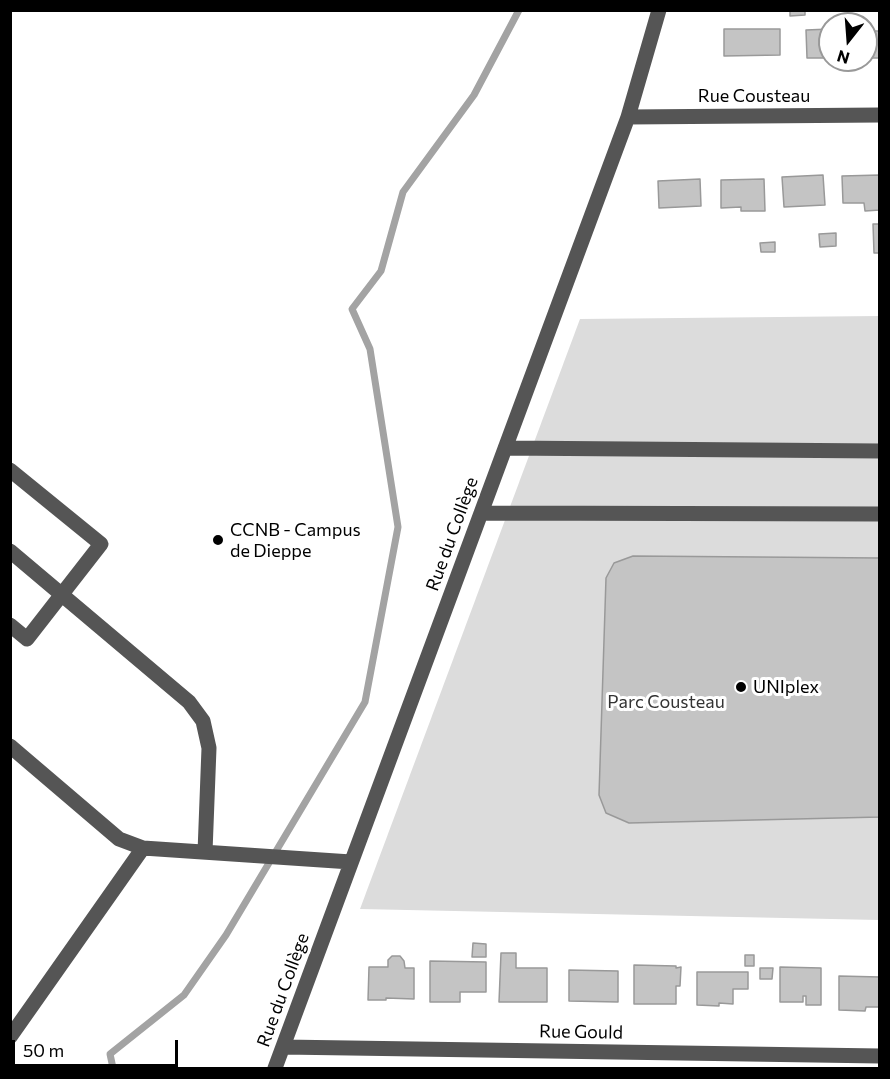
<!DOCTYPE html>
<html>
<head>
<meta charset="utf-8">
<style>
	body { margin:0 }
	#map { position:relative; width:890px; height:1079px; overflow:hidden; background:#fff; font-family:Commissioner,sans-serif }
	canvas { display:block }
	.frame { position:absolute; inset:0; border:12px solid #000; pointer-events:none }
	.north { position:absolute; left:818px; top:12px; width:60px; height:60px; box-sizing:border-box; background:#fff; border:2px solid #999; border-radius:50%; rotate:197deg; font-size:16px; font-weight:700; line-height:24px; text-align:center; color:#000 }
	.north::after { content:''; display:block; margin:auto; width:21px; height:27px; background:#000; clip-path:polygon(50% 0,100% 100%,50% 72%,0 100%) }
	.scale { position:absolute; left:12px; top:1040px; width:166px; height:27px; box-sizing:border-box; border:3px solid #000; border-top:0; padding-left:8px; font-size:18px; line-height:21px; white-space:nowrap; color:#000; -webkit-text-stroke:4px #fff; paint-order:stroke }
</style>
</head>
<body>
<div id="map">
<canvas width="890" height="1079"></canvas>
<div class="frame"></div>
<div class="north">N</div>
<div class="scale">50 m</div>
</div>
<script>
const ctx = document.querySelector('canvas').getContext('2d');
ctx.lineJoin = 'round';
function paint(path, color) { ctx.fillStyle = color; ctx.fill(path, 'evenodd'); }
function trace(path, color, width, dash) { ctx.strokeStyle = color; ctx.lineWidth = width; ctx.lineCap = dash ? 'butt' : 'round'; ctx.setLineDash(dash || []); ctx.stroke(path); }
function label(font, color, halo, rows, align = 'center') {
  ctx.font = font + ' Commissioner,sans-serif'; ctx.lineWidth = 6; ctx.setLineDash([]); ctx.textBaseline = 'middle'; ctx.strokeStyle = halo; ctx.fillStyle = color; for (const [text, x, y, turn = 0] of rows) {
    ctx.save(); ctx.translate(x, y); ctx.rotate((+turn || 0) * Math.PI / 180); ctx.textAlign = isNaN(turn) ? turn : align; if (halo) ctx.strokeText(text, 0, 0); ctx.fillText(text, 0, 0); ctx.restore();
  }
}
const green = new Path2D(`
	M879,316V920L360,909L580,319Z`);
const stream = new Path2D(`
	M113,1068L110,1054L184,995L226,935L365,702L398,527L370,349L352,309L381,271L403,192L474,95L519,10`);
const building = new Path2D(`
	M790,10H805V15L790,16Z
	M724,29H780V55L724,56Z
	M830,29V58H807L806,30Z
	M866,31H880V58H866Z
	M823,175L825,205L784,207L782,177Z
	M880,175V210L865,211L864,203H843L842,176Z
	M700,179L701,206L659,208L658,181Z
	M764,179L765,211H741V207L721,208V180Z
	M873,224H880V253H874Z
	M836,233V246L820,247L819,234Z
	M775,242V252H761L760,243Z
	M633,556L880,558V817L629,823L606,813L599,795L606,578L614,563Z
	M473,943L486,944V957H472Z
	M501,953H516V968H547V1002H499Z
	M745,955H754V966H745Z
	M392,956H400L404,961L405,968H414V999L386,998V1000H368L369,967H388V960Z
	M430,961L486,962V992H460V1002H430Z
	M634,965L676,966V968L681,967L680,986H676V1004H634Z
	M780,967L821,968V1005H806V996H803V1002H780Z
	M760,968H773L772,979H760Z
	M569,970L618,971V1002L569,1001Z
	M697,972H748V989H733V1004L719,1003V1006L697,1005Z
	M839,976L880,977V1007H866L865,1011L839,1010Z`);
const minor = new Path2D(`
	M628,117L880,115
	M505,448L880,451
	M10,470L101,544L27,639L10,625
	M481,513L880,514
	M10,551L189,702L203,721L209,748L205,852
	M10,746L119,839L143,848L351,862
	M10,1037L143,848
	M283,1047L880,1056
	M275,1068L628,117L659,10`);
const markers = [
	[218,540,6,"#000"],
	[741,687,6,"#000"]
];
const streetNames = [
	["Rue Cousteau",754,96],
	["Rue du Collège",452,534,-70],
	["Rue du Collège",283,990,-70],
	["Rue Gould",581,1032,1]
];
const poiNames = [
	["CCNB - Campus",230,530],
	["de Dieppe",230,551],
	["UNIplex",753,687]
];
const parkNames = [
	["Parc Cousteau",666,702]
];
paint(green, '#dcdcdc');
trace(stream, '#a3a3a3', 7);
paint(building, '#c4c4c4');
trace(building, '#999', 1.5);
trace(minor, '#555', 15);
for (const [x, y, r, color] of markers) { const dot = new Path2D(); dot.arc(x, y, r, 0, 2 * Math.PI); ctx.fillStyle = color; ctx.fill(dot); trace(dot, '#fff', 2); }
label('18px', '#000', '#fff', streetNames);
label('18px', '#000', '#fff', poiNames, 'left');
label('18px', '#333', '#fff', parkNames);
</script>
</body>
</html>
